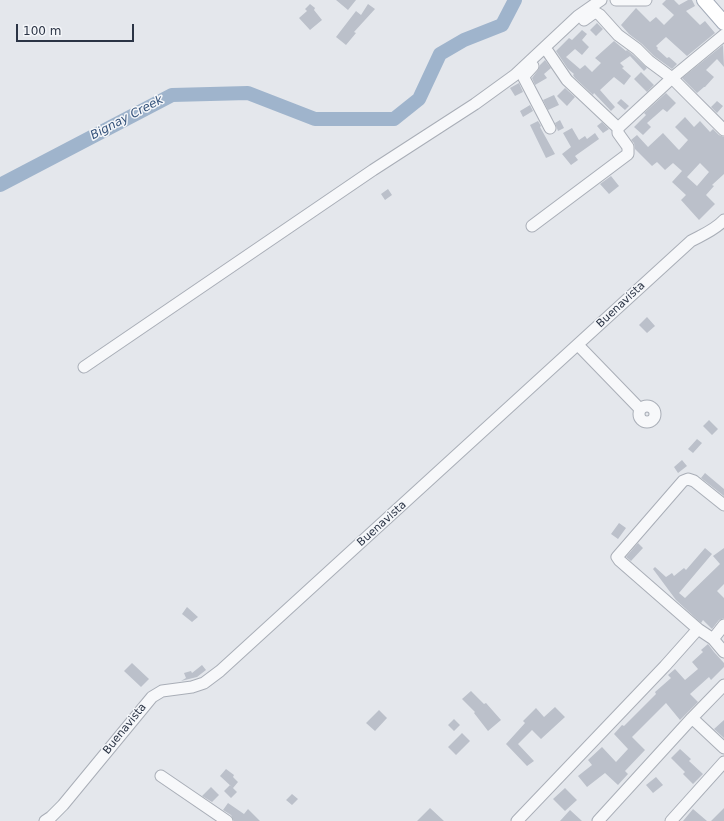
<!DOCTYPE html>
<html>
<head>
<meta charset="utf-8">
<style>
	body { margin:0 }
	#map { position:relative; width:724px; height:821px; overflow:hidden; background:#e4e7ec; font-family:"DejaVu Sans",sans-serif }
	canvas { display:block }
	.scale { position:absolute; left:16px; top:24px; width:118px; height:18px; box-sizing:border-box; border:2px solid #2b3445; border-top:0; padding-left:5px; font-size:12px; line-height:14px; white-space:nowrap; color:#2b3445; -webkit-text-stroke:3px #f4f6f9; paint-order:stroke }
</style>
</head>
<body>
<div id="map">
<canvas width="724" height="821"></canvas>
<div class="scale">100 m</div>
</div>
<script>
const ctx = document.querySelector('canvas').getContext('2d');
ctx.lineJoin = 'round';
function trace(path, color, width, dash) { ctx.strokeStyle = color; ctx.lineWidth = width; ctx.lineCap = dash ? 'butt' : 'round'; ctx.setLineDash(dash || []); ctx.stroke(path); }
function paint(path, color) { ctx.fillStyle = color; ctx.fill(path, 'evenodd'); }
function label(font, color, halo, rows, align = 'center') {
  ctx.font = font + ' "DejaVu Sans",sans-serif'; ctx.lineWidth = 3; ctx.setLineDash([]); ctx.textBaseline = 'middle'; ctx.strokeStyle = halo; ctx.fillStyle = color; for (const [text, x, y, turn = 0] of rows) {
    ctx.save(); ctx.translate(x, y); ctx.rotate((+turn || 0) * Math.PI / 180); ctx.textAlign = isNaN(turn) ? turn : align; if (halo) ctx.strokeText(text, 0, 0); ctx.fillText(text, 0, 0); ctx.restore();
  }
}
const river = new Path2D(`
	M0,185L172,95L248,93L315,119H394L419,99L440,54L464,40L502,25L515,0`);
const building = new Path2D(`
	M336,0H356L348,10Z
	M666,0H674L679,5L688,0H692L695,6L686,11L700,25L705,21L715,33L687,56L666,37L656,46L658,48L657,49L667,58L669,57L677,64L672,69L654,56L642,44L629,34L621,25L636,8L650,22L656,17L664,25L674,15L662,4Z
	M310,4L315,8L314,10L322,20L310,30L299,18L307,11L305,9Z
	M368,4L375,9L354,32L356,33L346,45L336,37L356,11L361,15Z
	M597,23L603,29L596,36L590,30Z
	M582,30L587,34L582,40L589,47L582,55L575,49L566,57L580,69L585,65L592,72L601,63L595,58L614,41L626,51L627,50L632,54L647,68L644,71L630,56L620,63L624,67L622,68L631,76L624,85L614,77L600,90L615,107L611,111L594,93L593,95L575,78L573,75L574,74L568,69L556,51L569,38L572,40Z
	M723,45L724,67L717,59L706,70L714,77L705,87H704L697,93L682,78Z
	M545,60L551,68L544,74L547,78L535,85L532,78L538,70L540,65Z
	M641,72L654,85L647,92L634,79Z
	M519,83L523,92L515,96L510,88Z
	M565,88L575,97L567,106L557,96Z
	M666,93L676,103L667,112L663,109L647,123L651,127L643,135L634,127L646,115L644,113Z
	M554,95L559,105L548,110L543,100Z
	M621,99L629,106L625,110L617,103Z
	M717,101L723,106L717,113L711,107Z
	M530,105L533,111L523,117L520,111Z
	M685,117L694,127L700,121L710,132L713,129L719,135L724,137V174L712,185L714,186L706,195L715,204L699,220L681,200L686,195L672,182L682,171L673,163L665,170L657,162L652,166L635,149L634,143L631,140L637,135L648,147L663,133L677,148L679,150L688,140L675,127ZM700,163L709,172L697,186L687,177Z
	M560,120L564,128L558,131L555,123Z
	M538,121L541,126L540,127L555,154L546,158L530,125Z
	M602,122L609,129L603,133L597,126Z
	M572,128L579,140L585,136L587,139L595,133L599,139L575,156L578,160L571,165L562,154L571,147L563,133Z
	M611,176L619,186L609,194L600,184Z
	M388,189L392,195L385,200L381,194Z
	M647,317L655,326L647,333L639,325Z
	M709,420L718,429L712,435L703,426Z
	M697,439L702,443L693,453L688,449Z
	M682,460L687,466L678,473L674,467Z
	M705,473L724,489V496L701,478Z
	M619,523L626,528L618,539L611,534Z
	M638,543L643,548L631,561L626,557Z
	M705,548L712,554L679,593L685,598L720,564L713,556L724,548V584L717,591L724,598V618L719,620L712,629L703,620L701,623L676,600L653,569L655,567L666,577L672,573L674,576L684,568L686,570Z
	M187,607L198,617L192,622L182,614Z
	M708,644L714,652L724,663V667L711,680L709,677L690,694L698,702L680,720L666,703L632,737L645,750L625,771L628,774L618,785L605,773L587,787L578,776L592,765L588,760L602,747L616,762L628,749L614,734L622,725L624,726L656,694L655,692L671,678L668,675L675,669L685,680L698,669L692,662L703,652L701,650Z
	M132,663L149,679L141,687L124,671Z
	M202,665L206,670L197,677L181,681L186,678L184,673L191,671L192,673Z
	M471,691L484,704L486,703L501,720L488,731L474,713L475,712L462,699Z
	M555,707L565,717L541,739L532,730L518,744L534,761L527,766L506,744L525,723L523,721L536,708L544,717Z
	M379,710L387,718L375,731L366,723Z
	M454,719L460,725L454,731L448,725Z
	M724,720V738L714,729Z
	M462,733L470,741L456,755L448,747Z
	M680,749L691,759L689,761L703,774L693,784L683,774L685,772L671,758Z
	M226,769L234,775L233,777L238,782L233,788L220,776Z
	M656,777L663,785L653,793L646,785Z
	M230,785L237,792L231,798L224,791Z
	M211,787L219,795L212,802L202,796Z
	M565,788L577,800L565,811L553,799Z
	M292,794L298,799L292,805L286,800Z
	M228,803L244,814L248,809L260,821H234L231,815L223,810Z
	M430,808L444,821H417Z
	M724,808V821H711Z
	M693,809L707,821H683Z
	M570,810L582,821H560Z`);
const minor = new Path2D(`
	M616,0H646
	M584,20L595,12L600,15L618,35L637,49L649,61L672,78L724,130
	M548,52L567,80L618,128L672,78L724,35
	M533,66L524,76V78L550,128
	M532,226L628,154V147L618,133V128
	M578,345L640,409
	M84,367L373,170L475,104L515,75L578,16L601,0
	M639 414a8 8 0 1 1 16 0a8 8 0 1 1-16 0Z
	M698,629L619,560L617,557L683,481L688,479L694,481L724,505
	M713,639L724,625
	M692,718L724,748
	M161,776L227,821
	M45,821L51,817L63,805L152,697L162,691L192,687L204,683L220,671L691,241C702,235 715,230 724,220
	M517,821L665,666L698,629L713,639L724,652
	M598,821L692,718L724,685
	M671,821L724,762`);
const major = new Path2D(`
	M704,0L724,23`);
const streetNames = [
	["Buenavista",621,305,-43],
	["Buenavista",382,524,-42],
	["Buenavista",125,729,-51]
];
const waterNames = [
	["Bignay Creek",127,118,-28]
];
trace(river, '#9fb4cc', 14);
paint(building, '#bbc0ca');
trace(minor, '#a9aeb7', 13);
trace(major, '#a3abb8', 16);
trace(minor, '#f7f8fa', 11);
trace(major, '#fff', 14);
label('11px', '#2b3445', '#f4f6f9', streetNames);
label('italic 12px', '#34527a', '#f4f6f9', waterNames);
</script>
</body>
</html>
